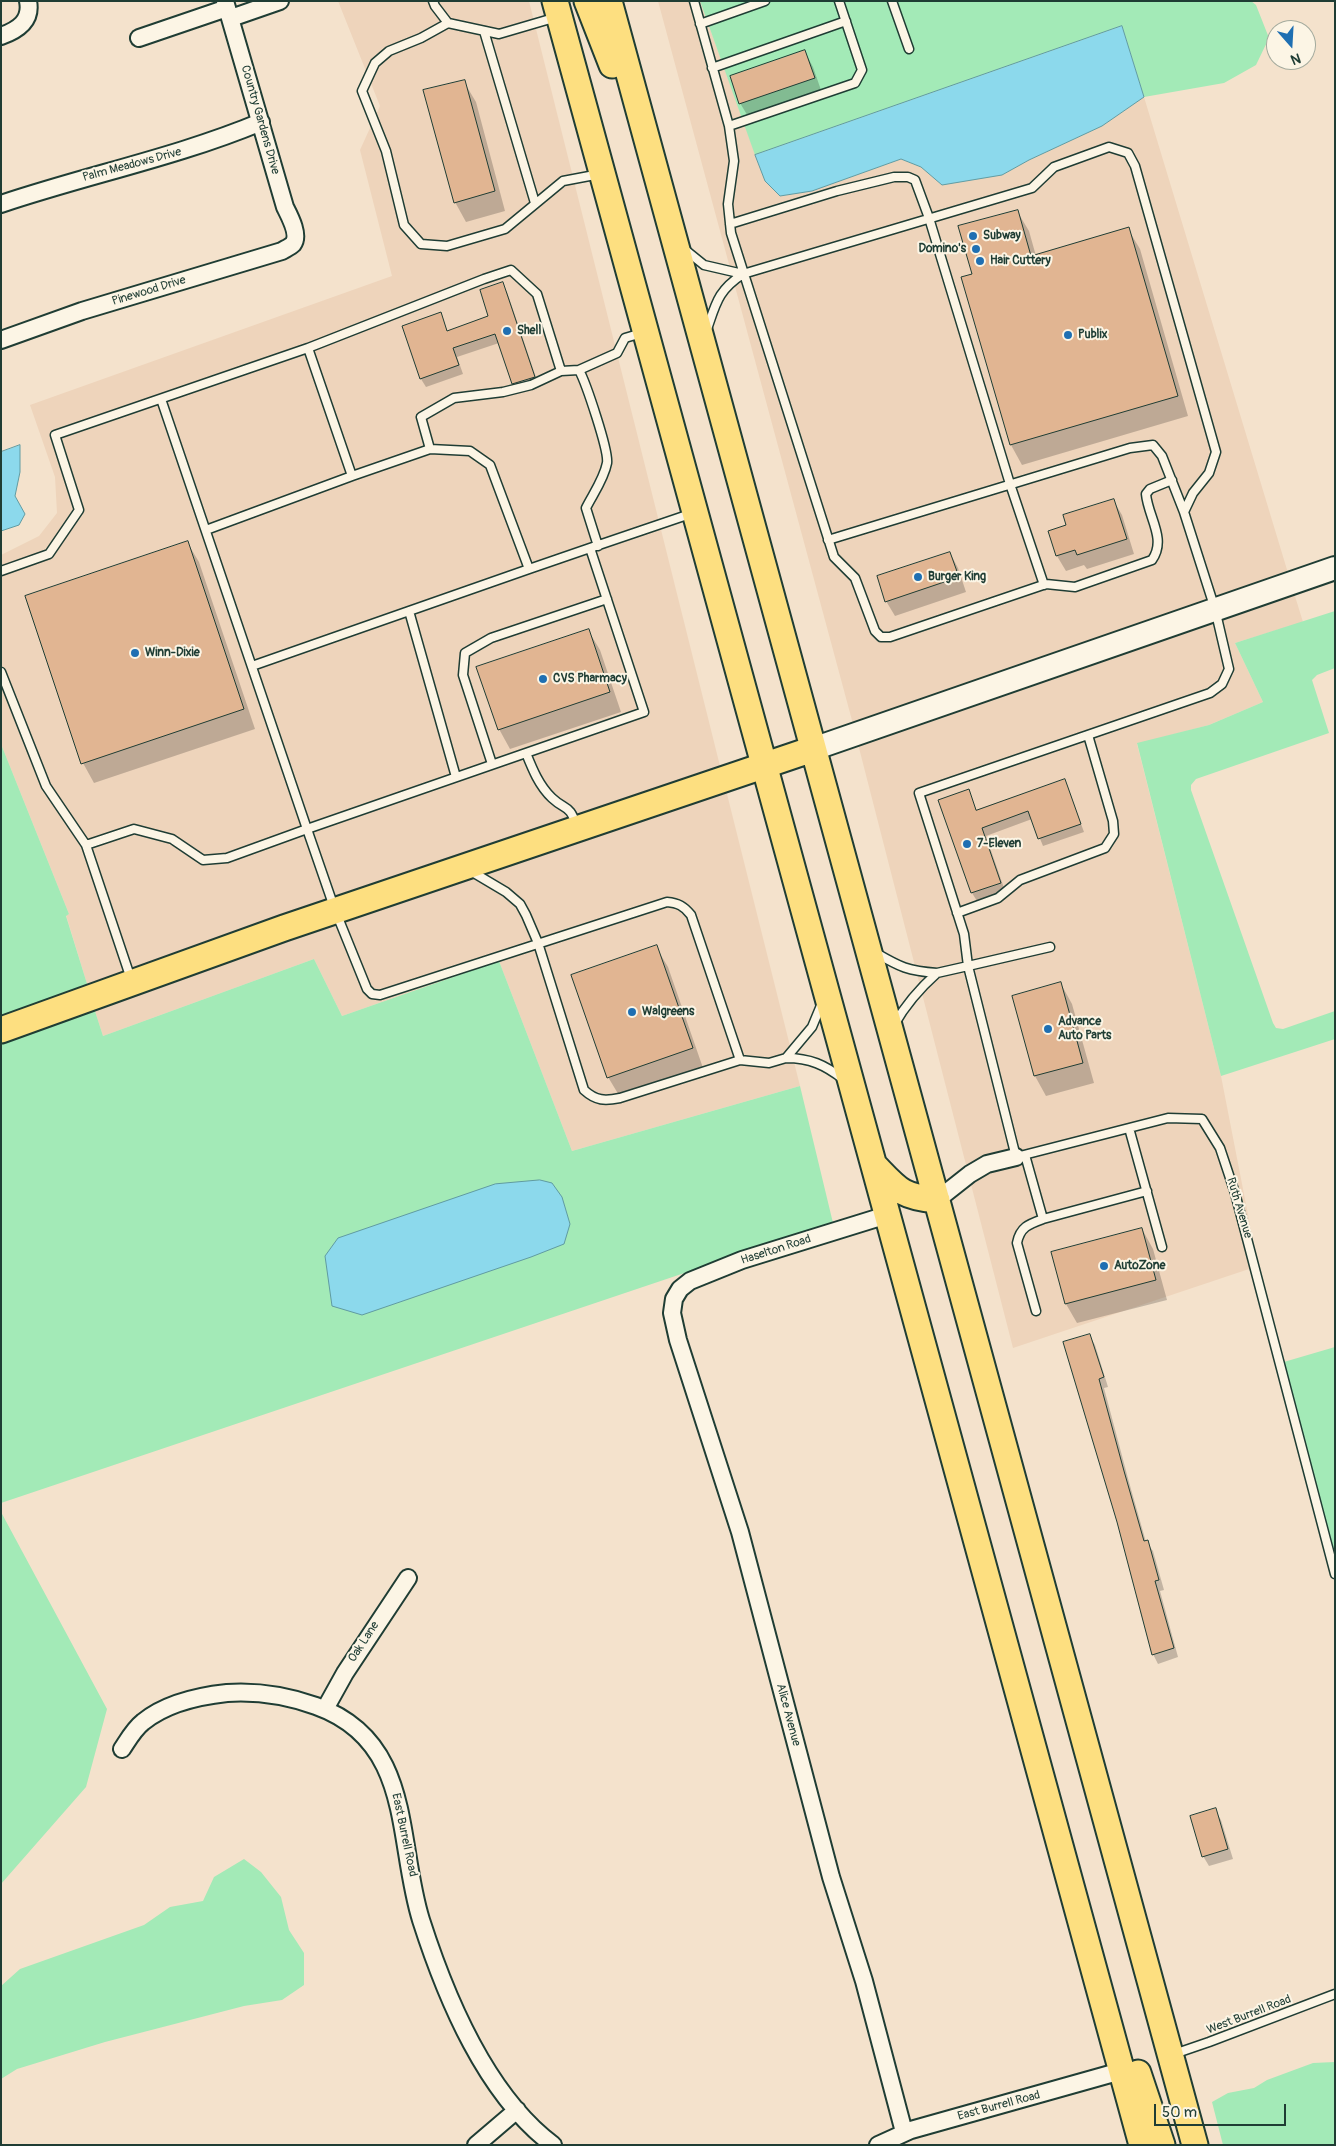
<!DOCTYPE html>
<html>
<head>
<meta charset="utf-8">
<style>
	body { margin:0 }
	#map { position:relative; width:1336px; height:2146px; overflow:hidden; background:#f4e2cc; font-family:Pangolin,sans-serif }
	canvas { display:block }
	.frame { position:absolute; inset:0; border:2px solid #1f3d34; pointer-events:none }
	.north { position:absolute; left:1266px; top:20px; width:50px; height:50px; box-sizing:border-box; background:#fcf5e5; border:1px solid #a4ab9e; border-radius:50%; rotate:161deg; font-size:14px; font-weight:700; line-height:20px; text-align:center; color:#1f3d34 }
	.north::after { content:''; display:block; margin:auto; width:18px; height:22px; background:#1f6fb2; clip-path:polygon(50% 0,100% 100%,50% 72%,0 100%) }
	.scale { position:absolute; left:1154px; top:2104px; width:132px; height:22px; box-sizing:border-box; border:2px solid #1f3d34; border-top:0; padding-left:6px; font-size:15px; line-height:18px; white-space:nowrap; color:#1f3d34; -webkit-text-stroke:4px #fcf5e5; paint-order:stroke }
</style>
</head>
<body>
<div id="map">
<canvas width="1336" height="2146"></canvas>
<div class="frame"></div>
<div class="north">N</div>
<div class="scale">50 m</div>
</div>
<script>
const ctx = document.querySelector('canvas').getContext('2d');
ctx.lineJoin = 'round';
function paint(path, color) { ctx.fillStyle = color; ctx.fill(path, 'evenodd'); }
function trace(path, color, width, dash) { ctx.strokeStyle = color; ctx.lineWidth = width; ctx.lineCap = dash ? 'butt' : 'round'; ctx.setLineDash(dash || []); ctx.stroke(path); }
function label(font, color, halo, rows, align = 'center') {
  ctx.font = font + ' Pangolin,sans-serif'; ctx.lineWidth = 4; ctx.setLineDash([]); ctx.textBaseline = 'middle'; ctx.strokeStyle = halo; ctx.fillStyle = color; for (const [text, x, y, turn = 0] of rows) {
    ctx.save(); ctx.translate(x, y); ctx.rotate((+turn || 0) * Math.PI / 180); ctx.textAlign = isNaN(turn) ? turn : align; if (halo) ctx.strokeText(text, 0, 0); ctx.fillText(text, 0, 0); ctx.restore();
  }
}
const built = new Path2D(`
	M338,1H529L721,770L88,987L66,915L69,914L1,744V555L39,536L57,513L55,477L30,405L392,276L360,150L380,106Z
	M658,1H700L765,181L780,196L812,191L901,159L921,167L942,185L1002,175L1029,160L1102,126L1144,97L1288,573L853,724Z
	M1294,593L1303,622L1235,643L1263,702L1209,725L1137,744L1221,1076L1258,1266L1013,1348L858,744Z
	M726,790L800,1086L572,1151L499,961L342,1016L314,959L103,1036L94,1008L287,938Z`);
const green = new Path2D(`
	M700,1H1251L1256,5L1269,38L1256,65L1224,83L1144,97L1122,26L755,155Z
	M1335,611V668L1317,675L1312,680L1329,733L1196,779L1191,785V790L1273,1023L1276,1028L1283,1029L1335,1011V1039L1221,1076L1137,743L1209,725L1263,702L1235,643Z
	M1,744L69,914L66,916L88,987L1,1019Z
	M314,959L342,1016L499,961L572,1151L800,1086L833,1223L1,1503V1041L94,1008L103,1036ZM495,1184L419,1295L362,1314Z
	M1335,1347V1582L1277,1364Z
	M1,1512L107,1709L86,1787L1,1884Z
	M244,1859L261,1872L281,1897L289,1930L304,1953V1985L282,2000L244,2006L105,2042L17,2069L1,2079V1986L20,1969L144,1925L170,1907L203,1901L214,1877Z
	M1335,2062V2145H1223L1212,2102L1228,2093L1254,2088L1267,2080L1313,2063Z`);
const water = new Path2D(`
	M1122,26L1144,97L1102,126L1029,160L1002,175L942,185L921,167L901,159L812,191L780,196L765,181L755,155Z
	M20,445V472L15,496L25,514L19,525L1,531V452Z
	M540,1180L552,1183L562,1197L570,1224L564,1244L531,1257L362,1315L332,1306L325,1256L338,1238L495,1184Z`);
const shadow = new Path2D(`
	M805,52L813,67L822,93L749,118L740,103Z
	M464,82L476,102L505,211L466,222L455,202Z
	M1017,211L1029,231L1036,256L1128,229L1140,249L1188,416L1022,465L1011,445L963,278L973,275Z
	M502,284L507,292L539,386L518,392L513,384L499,343L457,357L463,374L426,387L421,379L403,327L440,314L448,332L490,317Z
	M1113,500L1122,515L1134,554L1087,569L1084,565L1066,571L1057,556L1049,532L1068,526Z
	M187,542L199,562L255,729L94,783L83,763Z
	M950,553L958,568L966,592L895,616L886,601Z
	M588,630L600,650L621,712L510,749L499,729Z
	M1065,781L1084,832L1043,846L1032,819L986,836L1005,891L977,901L972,893L940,801L968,791L977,811Z
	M656,947L668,967L703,1068L620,1097L608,1077Z
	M1061,984L1072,1004L1094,1083L1046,1096L1035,1076Z
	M1142,1229L1153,1249L1167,1300L1077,1323L1066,1304Z
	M1089,1335L1095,1345L1108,1387L1104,1388L1129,1482L1146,1542L1153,1551L1164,1590L1160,1591L1178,1657L1158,1664L1153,1654L1140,1611L1143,1610Z
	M1215,1810L1221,1820L1233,1859L1209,1866L1203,1856Z`);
const building = new Path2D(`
	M805,50L815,78L739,104L730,76Z
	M465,80L495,191L454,203L423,90Z
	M1018,210L1031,256L1129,227L1178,396L1010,445L961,277L972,274L958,226Z
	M503,282L535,377L512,384L495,334L453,348L459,365L420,379L402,326L441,312L447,331L488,316L480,290Z
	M1114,499L1127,539L1077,555L1075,550L1056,556L1048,531L1066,525L1063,515Z
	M188,541L244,709L81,764L25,596Z
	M950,552L959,577L885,602L877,576Z
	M589,629L610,692L498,730L476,667Z
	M1065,779L1081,824L1038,839L1028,811L982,828L1001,883L971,893L938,800L969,789L976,810Z
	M657,945L693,1048L607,1078L571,975Z
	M1061,982L1083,1063L1034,1076L1012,996Z
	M1142,1228L1156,1280L1065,1304L1051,1252Z
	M1090,1334L1104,1377L1099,1379L1124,1471L1144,1541L1148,1540L1159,1580L1155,1581L1174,1648L1152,1655L1117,1522L1063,1342Z
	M1216,1808L1228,1849L1202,1857L1190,1816Z`);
const lane = new Path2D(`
	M433,1L435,6L448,23
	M694,1L729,126L734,161L728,204L731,233L834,557L855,578L875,631L881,637H890L1046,584L1075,587L1152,560C1167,539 1148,517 1146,494L1150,489L1172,480
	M892,1L909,49
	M557,17L499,34L448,23L421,38L389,51L375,63L362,91L386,151L404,225L421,244L447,246L505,229L563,181L600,174
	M700,24L765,1
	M484,31L535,203
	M712,68L846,21
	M729,126L855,83L862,70L839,1
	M730,224L837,191L894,177H908L915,180L929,218L1010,484L1044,585
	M683,248L704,265L743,274C717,291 716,304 706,332
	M743,274L1032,188L1054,167L1109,147L1128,153L1135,166L1216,452L1209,473L1193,493L1184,512L1215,609L1229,669L1222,684L1210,693L919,793L964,934L968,966L1050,947
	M308,348L484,279L511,270L537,294L561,371L579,370L617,353L625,338L642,333
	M579,370C586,383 609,451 607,463C604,479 593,494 586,508L598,546
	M430,449L421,417L454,398L503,392L531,385L561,371
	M693,513L590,548L644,712L307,829L335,910L367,989L372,994L380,995L667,902C678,903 684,906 691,915L740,1060
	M206,530L352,476
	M828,540L1130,448L1153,445L1162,456L1184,512
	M1,571L49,554L79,510L55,435L308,348L352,476L430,449L470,451L490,465L529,569L590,548
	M409,611L456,777
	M252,666L529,569
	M1,672L46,786L86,845L131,979
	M526,753C532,768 539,786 552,798C567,812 569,803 577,827
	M492,764L463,675L465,653L491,638L607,599
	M86,845L134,829L172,839L203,860L227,858L307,829L161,399
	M469,870L506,892L520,904L526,915L538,943L584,1090C596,1101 605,1101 620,1098L740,1060L769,1063L786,1058
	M957,913L998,898L1020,880L1105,848L1114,834L1113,821L1088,735
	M876,953C900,967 908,971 937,973C919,989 906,1004 894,1025
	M937,973L968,966L1016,1157L1168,1118L1202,1119L1220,1148L1235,1193L1335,1574
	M822,1003L812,1027L786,1058C810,1058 825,1065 843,1079
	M1129,1128L1162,1247
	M1025,1155L1043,1219L1147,1191
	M1036,1311L1017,1243C1020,1227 1029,1224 1043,1219
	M1174,2054L1209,2042L1335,1994`);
const street = new Path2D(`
	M231,18L280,1
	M1,36C18,30 32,21 28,1
	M139,38L227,8
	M1,204C87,175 177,157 261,122
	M1,340L82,311L282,251C285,249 290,247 293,244C300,235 289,215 285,207L225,1
	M937,1200L970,1174L987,1164L1016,1157
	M887,1215L742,1260L690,1281L680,1289L674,1299L672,1313L678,1340L740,1532L831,1877L864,1981L904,2132
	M325,1709L345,1673L408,1578
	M122,1749C128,1740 134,1729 143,1722C165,1704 199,1696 227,1693C257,1691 288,1696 316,1706C414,1741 396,1840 421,1920C446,1998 486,2095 553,2145
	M476,2145L517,2110
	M878,2145L911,2130L1121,2071`);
const secondary = new Path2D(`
	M813,749L1335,568`);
const primary = new Path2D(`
	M555,1L1142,2145
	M587,1L612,65
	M609,1L1195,2145
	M1,1030L284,928L813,749
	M875,1166C898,1190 902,1197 937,1200
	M1138,2073L1162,2145`);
const markers = [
	[973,236,5,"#1f6fb2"],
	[976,249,5,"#1f6fb2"],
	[980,261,5,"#1f6fb2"],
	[507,331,5,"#1f6fb2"],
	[1068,335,5,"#1f6fb2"],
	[918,577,5,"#1f6fb2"],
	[135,653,5,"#1f6fb2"],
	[543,679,5,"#1f6fb2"],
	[967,844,5,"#1f6fb2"],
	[632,1012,5,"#1f6fb2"],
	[1048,1029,5,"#1f6fb2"],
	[1104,1266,5,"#1f6fb2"]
];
const streetNames = [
	["Country Gardens Drive",260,120,74],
	["Palm Meadows Drive",132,165,-15],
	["Pinewood Drive",149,291,-17],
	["Ruth Avenue",1239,1208,73],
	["Haselton Road",776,1250,-18],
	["Oak Lane",364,1642,-57],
	["Alice Avenue",788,1715,75],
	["East Burrell Road",404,1835,78],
	["West Burrell Road",1249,2015,-21],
	["East Burrell Road",999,2106,-15]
];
const poiNames = [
	["Subway",983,236],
	["Domino's",966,249,"right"],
	["Hair Cuttery",990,261],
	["Shell",517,331],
	["Publix",1078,335],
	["Burger King",928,577],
	["Winn-Dixie",145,653],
	["CVS Pharmacy",553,679],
	["7-Eleven",977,844],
	["Walgreens",642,1012],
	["Advance",1058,1022],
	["Auto Parts",1058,1036],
	["AutoZone",1114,1266]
];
paint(built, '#eed4bb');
paint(green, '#a3eab7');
paint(water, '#8cd9ec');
trace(water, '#609ba2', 1);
paint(shadow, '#0003');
paint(building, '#e1b592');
trace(building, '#1f3d34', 1);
trace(lane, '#1f3d34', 11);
trace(street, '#1f3d34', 20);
trace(secondary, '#1f3d34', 26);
trace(primary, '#1f3d34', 29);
trace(lane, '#fcf5e5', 8);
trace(street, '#fcf5e5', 16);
trace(secondary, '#fcf5e5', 22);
trace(primary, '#fddf80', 25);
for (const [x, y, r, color] of markers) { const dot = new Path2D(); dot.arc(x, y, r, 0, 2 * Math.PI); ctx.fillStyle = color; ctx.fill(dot); trace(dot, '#fcf5e5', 2); }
label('12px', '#1f3d34', '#fcf5e5', streetNames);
label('bold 12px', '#1f3d34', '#fcf5e5', poiNames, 'left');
</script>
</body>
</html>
